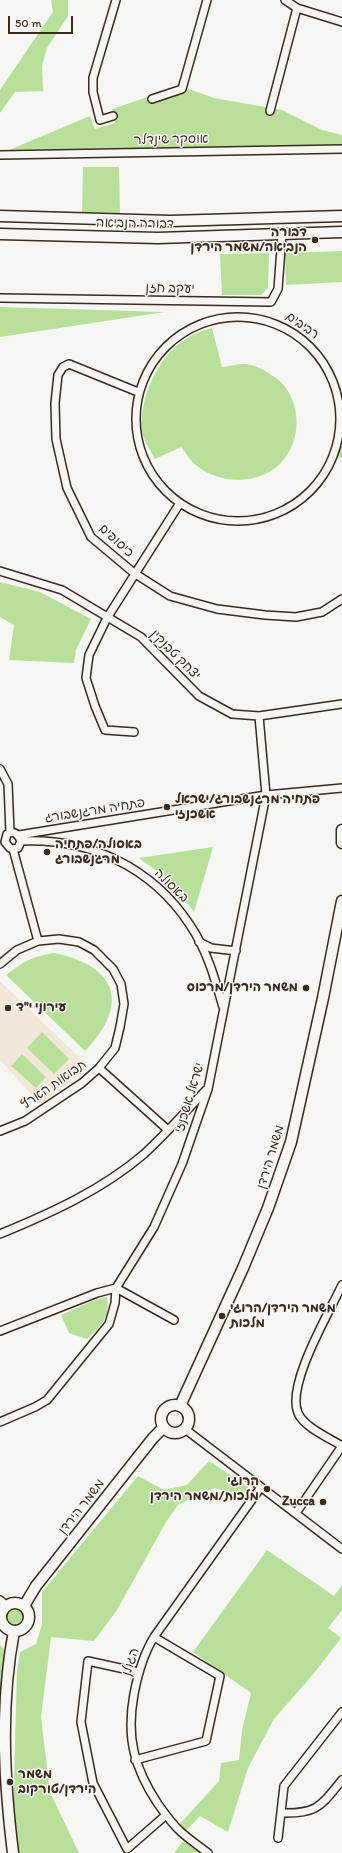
<!DOCTYPE html>
<html>
<head>
<meta charset="utf-8">
<style>
	body { margin:0 }
	#map { position:relative; width:342px; height:1853px; overflow:hidden; background:#f6f6f2; font-family:Itim,sans-serif }
	canvas { display:block }
	.scale { position:absolute; left:8px; top:16px; width:65px; height:18px; box-sizing:border-box; border:2px solid #3b2a1e; border-top:0; padding-left:5px; font-size:12px; line-height:14px; white-space:nowrap; color:#3b2a1e; -webkit-text-stroke:3px #f6f6f2; paint-order:stroke }
</style>
</head>
<body>
<div id="map">
<canvas width="342" height="1853"></canvas>
<div class="scale">50 m</div>
</div>
<script>
const ctx = document.querySelector('canvas').getContext('2d');
ctx.lineJoin = 'round';
function paint(path, color) { ctx.fillStyle = color; ctx.fill(path, 'evenodd'); }
function trace(path, color, width, dash) { ctx.strokeStyle = color; ctx.lineWidth = width; ctx.lineCap = dash ? 'butt' : 'round'; ctx.setLineDash(dash || []); ctx.stroke(path); }
function label(font, color, halo, rows, align = 'center') {
  ctx.font = font + ' Itim,"Playpen Sans Hebrew",sans-serif'; ctx.lineWidth = 3; ctx.setLineDash([]); ctx.textBaseline = 'middle'; ctx.strokeStyle = halo; ctx.fillStyle = color; for (const [text, x, y, turn = 0] of rows) {
    ctx.save(); ctx.translate(x, y); ctx.rotate((+turn || 0) * Math.PI / 180); ctx.textAlign = isNaN(turn) ? turn : align; if (halo) ctx.strokeText(text, 0, 0); ctx.fillText(text, 0, 0); ctx.restore();
  }
}
const built = new Path2D(`
	M0,981L89,1067L40,1104L0,1060Z`);
const green = new Path2D(`
	M51,0H68V16L47,48L42,66L43,91L15,92L0,113V90L53,12Z
	M180,86L214,98L282,110L322,130L342,135V145L9,150L90,116L95,129L115,123L112,109Z
	M83,167H119L120,213H82Z
	M342,251V282L286,285L285,253Z
	M269,253L268,288L261,295H222L220,254Z
	M0,307L165,312L0,337Z
	M212,328L222,367C228,367 236,364 243,364C255,364 266,371 276,378C300,396 303,434 285,458C265,485 222,486 197,466C190,461 186,453 181,447L155,459C151,451 143,440 142,431C139,399 157,358 184,340C193,334 202,331 212,328Z
	M338,445L342,446V458L335,456Z
	M0,582L40,592L91,619L76,650L74,663L9,660L14,625L0,617Z
	M213,847L194,912L170,881L139,858Z
	M54,953C118,966 130,1005 85,1051L6,975C23,962 33,956 54,953Z
	M42,1032L69,1059L54,1074L27,1048Z
	M22,1054L46,1077L36,1088L11,1066Z
	M107,1297C110,1319 101,1325 87,1339L69,1333L61,1315L95,1300Z
	M209,1461L248,1487L242,1497L214,1488L178,1505L166,1522L117,1610L94,1641L51,1637L41,1717L50,1792L79,1853H18L13,1816L17,1671L20,1652L36,1644L42,1624V1592L138,1476L164,1490L187,1485Z
	M267,1550L334,1596L342,1585V1610L328,1628L341,1638L315,1672L274,1719L248,1768L228,1832L200,1816L185,1832L178,1826L219,1781L221,1763L239,1760L242,1730L251,1693L193,1652Z
	M5 1617a11 11 0 1 1 22 0a11 11 0 1 1-22 0Z
	M0,1645L5,1650L3,1711L0,1708Z
	M183,1841L200,1853H174Z`);
const street = new Path2D(`
	M285,0L297,8L342,22
	M152,99L182,89L207,0
	M270,111L297,8
	M113,116L100,120L93,92V78L116,0
	M0,155L342,149
	M0,298L271,302L278,289L282,235
	M136 419a102 102 0 1 1 204 0a102 102 0 1 1-204 0Z
	M138,392L69,364L63,367L58,375L55,403L56,439L67,488L91,537L134,573L170,596L217,609L265,615L296,617L322,612L342,599
	M0,571L62,590L141,637L199,696L232,714L259,716L342,704
	M134,732L105,730L95,706L86,678L89,655L107,618L180,503
	M0,769L8,784L10,832
	M19,835L266,795L342,788
	M21,841C90,838 152,867 190,925C207,950 215,979 223,1007
	M13,849L18,848L21,841C18,834 14,830 7,834L5,842L10,848L13,849L38,941
	M199,942L211,948L236,951
	M0,964L17,950L38,941L59,939L79,942L94,950L113,969L121,984L124,1004L120,1027L115,1048L99,1068L82,1083L25,1121L0,1131
	M99,1068L168,1130
	M0,1234C51,1213 102,1190 144,1154C166,1134 186,1111 206,1090
	M342,1285C329,1313 286,1385 298,1413C304,1427 329,1438 342,1446
	M116,1288L174,1320
	M0,1331L97,1293L116,1288
	M0,1422L35,1407L47,1400L109,1324L115,1303L116,1288L154,1227L182,1164L208,1089L266,795L259,716
	M185,1429L342,1549
	M296,1513L342,1446
	M0,1600L7,1606
	M0,1620H2
	M138,1672L88,1661L81,1722L93,1783L127,1849L166,1815
	M135,1760L206,1741L220,1676L154,1637
	M281,1813C317,1814 320,1807 342,1780
	M278,1838L284,1786L342,1712
	M208,1853C199,1846 190,1840 181,1832C172,1824 165,1814 158,1804C134,1768 126,1737 134,1694C138,1673 143,1655 154,1637L261,1487`);
const secondary = new Path2D(`
	M0,216L170,221L342,216
	M0,234L158,238L342,232
	M342,830V843
	M161 1419a14 14 0 1 1 28 0a14 14 0 1 1-28 0Z
	M180,1406L243,1268L268,1208L291,1142L323,998L342,901
	M1 1617a14 14 0 1 1 28 0a14 14 0 1 1-28 0Z
	M24,1606L36,1586L153,1438L164,1427
	M13,1853C4,1780 0,1704 14,1631`);
const markers = [
	[315,240,4,"#3b2a1e"],
	[167,807,4,"#3b2a1e"],
	[47,852,4,"#3b2a1e"],
	[306,988,4,"#3b2a1e"],
	[8,1008,4,"#3b2a1e"],
	[222,1316,4,"#3b2a1e"],
	[267,1489,4,"#3b2a1e"],
	[323,1502,4,"#3b2a1e"],
	[10,1782,4,"#3b2a1e"]
];
const streetNames = [
	["אוסקר שינדלר",171,140,-1],
	["דבורה הנביאה",135,224,1],
	["יעקב חזן",170,289,1],
	["רביבים",302,326,35],
	["כיסופים",116,541,43],
	["יצחק טבנקין",175,655,45],
	["פתחיה מרגנשבורג",95,811,-9],
	["באסולה",171,886,44],
	["תבואות הארץ",54,1085,-35],
	["ישראל אשכנזי",190,1098,-73],
	["משמר הירדן",271,1157,-73],
	["משמר הירדן",82,1507,-52],
	["הגולן",131,1662,-72]
];
const poiNames = [
	["דבורה",307,233,"right"],
	["הנביאה/משמר הירדן",307,248,"right"],
	["פתחיה מרגנשבורג/ישראל",175,800],
	["אשכנזי",175,815],
	["באסולה/פתחיה",55,845],
	["מרגנשבורג",55,860],
	["משמר הירדן/מרכוס",298,988,"right"],
	["עירוני י\"ד",16,1008],
	["משמר הירדן/הרוגי",230,1309],
	["מלכות",230,1324],
	["הרוגי",259,1482,"right"],
	["מלכות/משמר הירדן",259,1497,"right"],
	["Zucca",315,1502,"right"],
	["משמר",18,1775],
	["הירדן/טורקוב",18,1790]
];
paint(built, '#f3e8d8');
paint(green, '#b8e09b');
trace(street, '#3b2a1e', 10);
trace(secondary, '#3b2a1e', 13);
trace(street, '#f6f6f2', 7);
trace(secondary, '#f6f6f2', 10);
for (const [x, y, r, color] of markers) { const dot = new Path2D(); dot.arc(x, y, r, 0, 2 * Math.PI); ctx.fillStyle = color; ctx.fill(dot); trace(dot, '#f6f6f2', 1.5); }
label('13px', '#3b2a1e', '#f6f6f2', streetNames);
label('bold 13px', '#3b2a1e', '#f6f6f2', poiNames, 'left');
</script>
</body>
</html>
